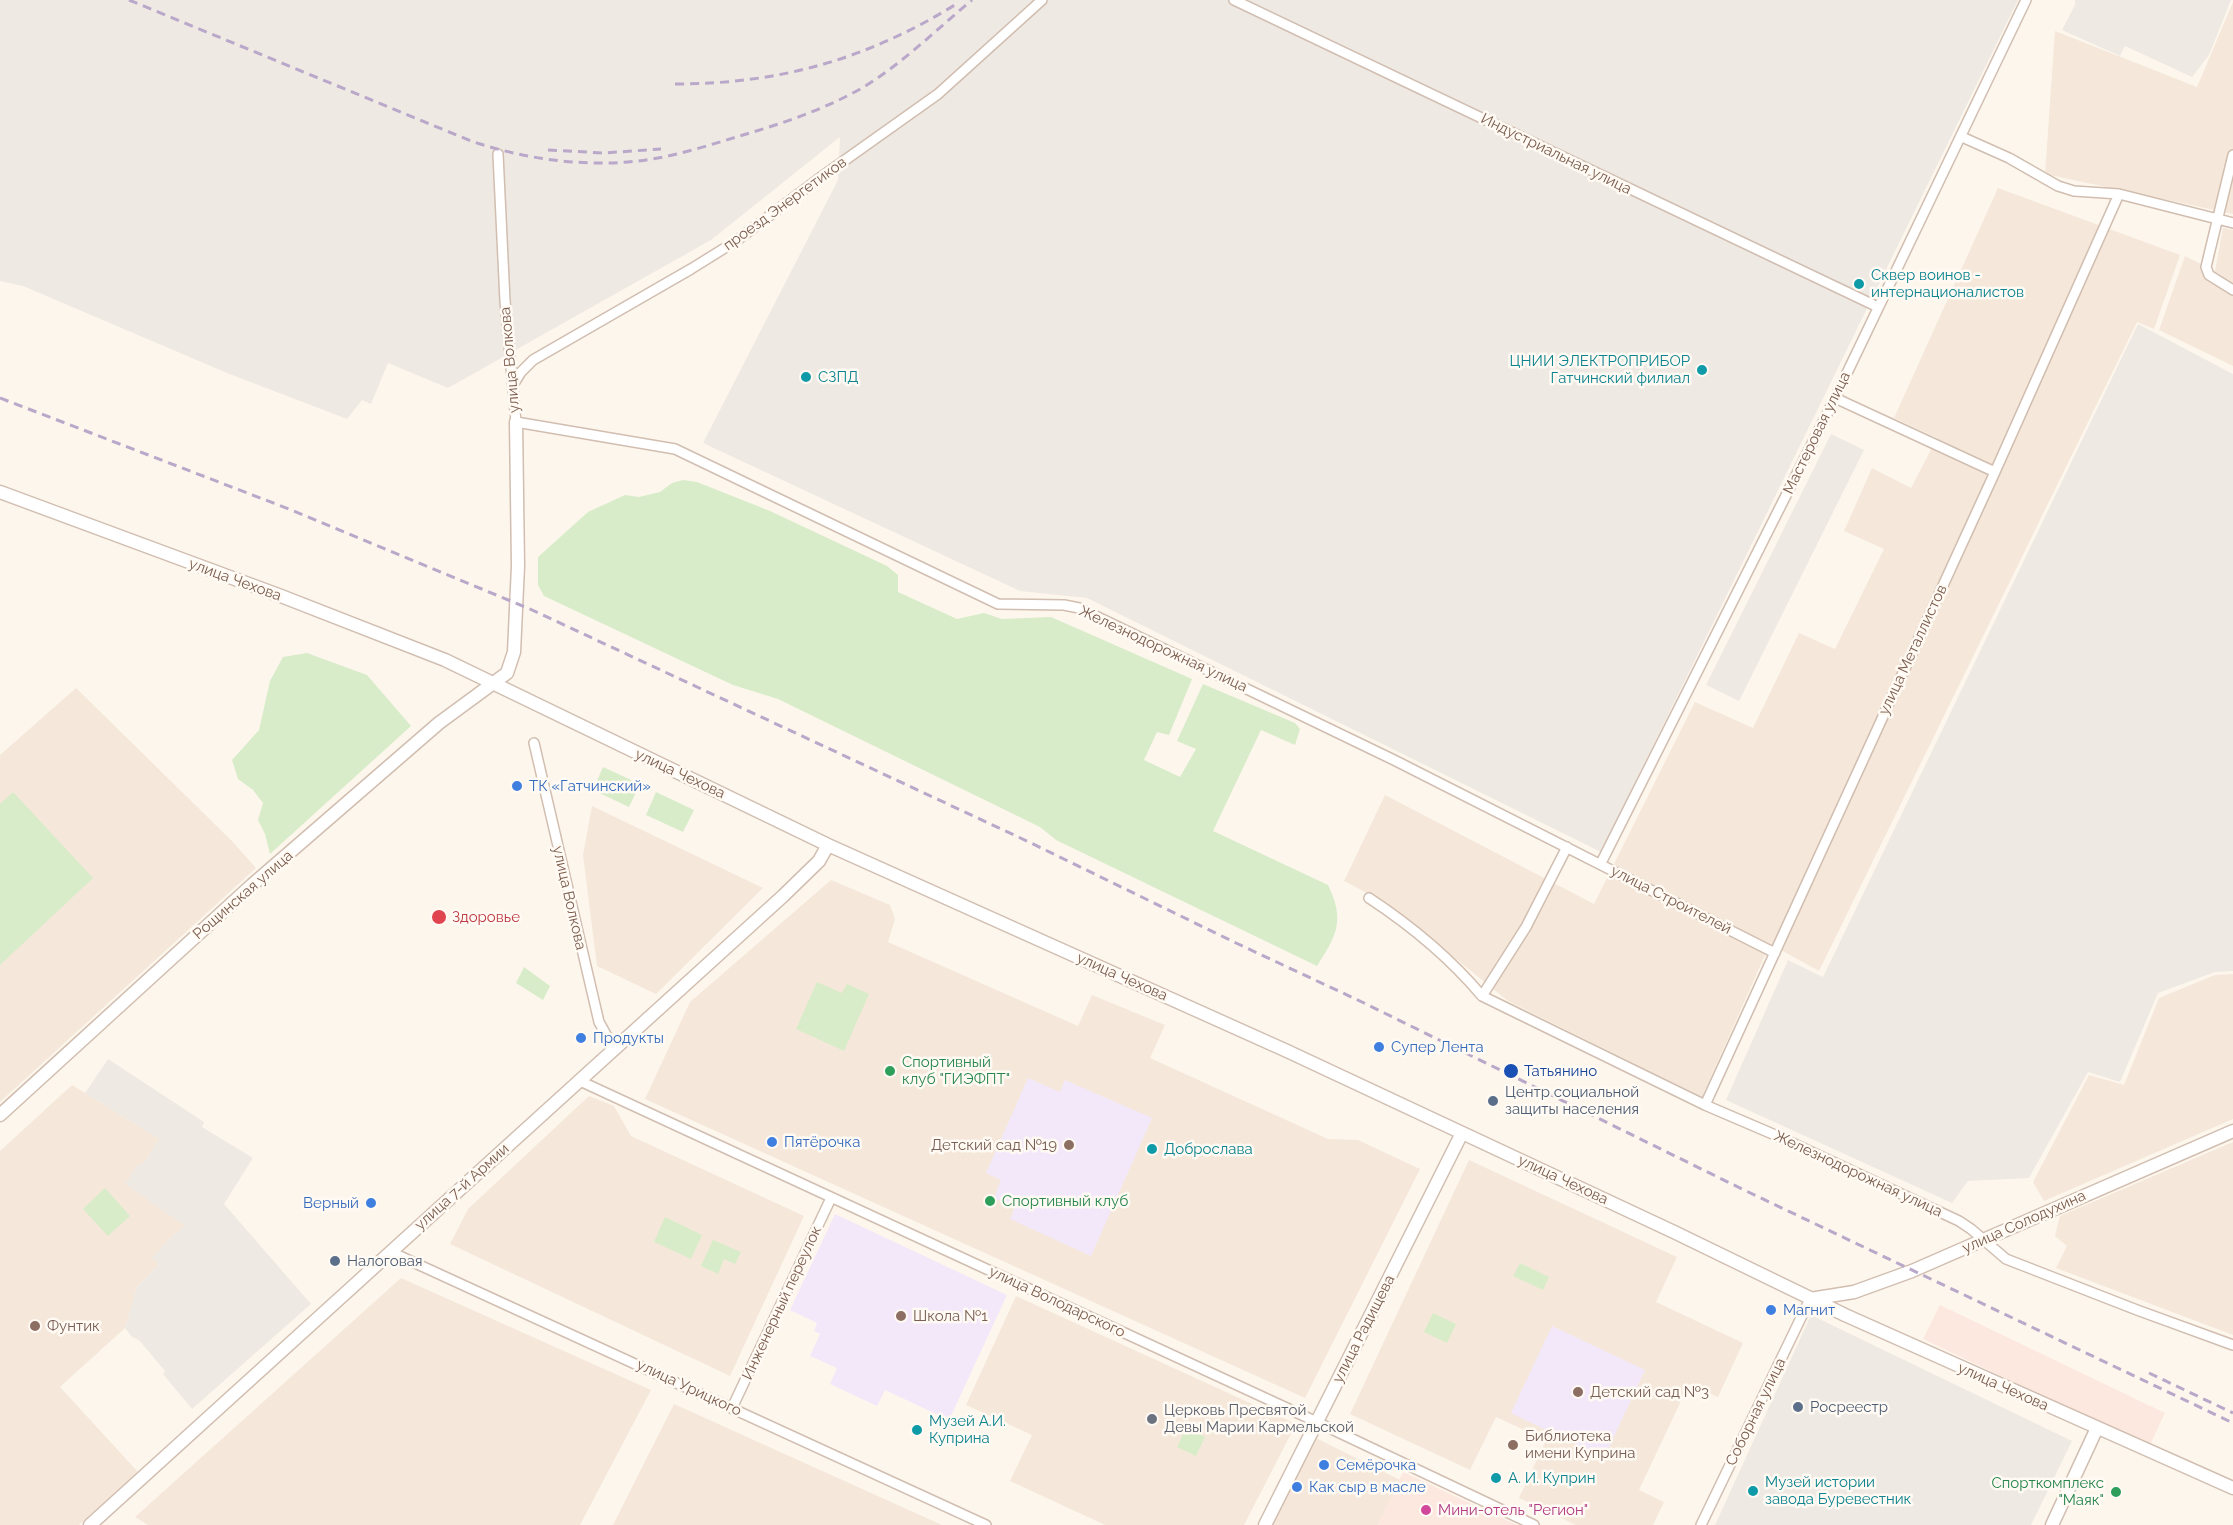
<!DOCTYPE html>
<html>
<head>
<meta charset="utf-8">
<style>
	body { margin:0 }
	canvas { display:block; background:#fdf6ec }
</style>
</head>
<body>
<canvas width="2233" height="1525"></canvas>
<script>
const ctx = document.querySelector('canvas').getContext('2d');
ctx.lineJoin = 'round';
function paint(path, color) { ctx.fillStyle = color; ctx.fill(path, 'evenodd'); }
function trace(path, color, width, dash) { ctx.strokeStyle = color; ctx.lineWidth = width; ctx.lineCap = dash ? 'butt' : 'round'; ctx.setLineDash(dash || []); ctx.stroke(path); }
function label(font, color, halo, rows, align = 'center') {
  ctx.font = font + ' Raleway,sans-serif'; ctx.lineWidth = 5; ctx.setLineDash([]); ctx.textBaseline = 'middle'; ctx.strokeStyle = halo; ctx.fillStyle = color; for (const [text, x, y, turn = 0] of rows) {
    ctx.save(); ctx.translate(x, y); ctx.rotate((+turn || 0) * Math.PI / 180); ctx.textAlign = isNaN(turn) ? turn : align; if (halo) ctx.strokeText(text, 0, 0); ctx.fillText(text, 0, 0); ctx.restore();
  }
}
const residential = new Path2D(`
	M2233,2V214L2045,174L2055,31L2197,87Z
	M1998,188L2180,255L2154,329L2137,322L1819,971L1770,944L1702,1097L1508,1001L1387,903L1344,881L1385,795L1594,904L1695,702L1753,728L1799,633L1835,649L1884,549L1844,531L1872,468L1911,488L1937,438L1894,418Z
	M2223,228L2233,230V366L2159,330L2185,256L2215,271Z
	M76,688L232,841L256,868L0,1102V755Z
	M592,806L763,888L656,994L597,966L583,855Z
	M831,880L890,905L895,919L888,942L1078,1026L1092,995L1165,1025L1150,1058L1328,1139L1358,1140L1420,1169L1305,1398L645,1099L690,1002Z
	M2233,974V1119L2044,1201L2033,1182L2089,1075L2124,1085L2159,998L2215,975Z
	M72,1085L159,1139L144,1163L185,1226L168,1240L153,1258L159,1264L137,1287L125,1328L60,1387L138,1472L79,1525H0V1151Z
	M589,1096L614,1106L631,1136L804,1216L730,1376L450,1244L468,1209Z
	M2233,1142V1335L2056,1268L2067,1246L2055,1236L2060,1216Z
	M1469,1160L1677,1257L1656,1302L1743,1343L1718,1397L1689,1384L1639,1490L1664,1502L1653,1525H1576L1519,1498L1546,1440L1496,1417L1470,1470L1350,1414Z
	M401,1278L651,1390L580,1525H148L135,1517Z
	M1016,1296L1296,1424L1244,1525H1105L1010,1481L1032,1435L966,1405Z
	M674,1404L942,1525H613Z
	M1314,1437L1400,1480L1378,1525H1270Z`);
const commercial = new Path2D(`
	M1940,1305L2165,1413L2151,1443L2041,1395L1923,1339Z
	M1403,1472L1517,1525H1378Z`);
const industrial = new Path2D(`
	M0,0H2018L1601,852L1087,598L1020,591L703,443L838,180L840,137L711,240L448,388L388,363L371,404L362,400L347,419L227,373L23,286L0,281Z
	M2075,0H2231L2209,55L2192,77L2125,46L2120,56L2062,30L2075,5Z
	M2138,324L2233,374V971L2215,972L2158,993L2120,1082L2088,1072L2029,1178L1968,1181L1952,1203L1726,1100L1788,960L1823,977Z
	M1831,434L1864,450L1739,701L1706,685Z
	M108,1059L204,1122L202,1127L253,1158L224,1204L311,1304L192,1409L163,1374L165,1371L139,1340L132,1337L125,1328L137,1287L159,1264L152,1258L168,1240L185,1226L125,1184L137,1166L144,1163L159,1139L85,1093Z
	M1811,1315L2072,1441L2031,1525H1715Z`);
const education = new Path2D(`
	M1028,1078L1060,1092L1065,1080L1152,1118L1091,1256L1010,1219L1015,1207L994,1198L1001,1180L986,1173Z
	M835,1214L1007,1295L949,1420L885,1390L877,1406L830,1384L837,1368L810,1356L820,1334L814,1331L817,1323L790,1310Z
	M1552,1326L1645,1370L1604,1458L1511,1413Z`);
const green = new Path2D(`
	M683,480L697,482L770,511L887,566L898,575V592L957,619L984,613L1002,619L1051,617L1192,679L1169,735L1157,732L1144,760L1180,777L1196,749L1177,741L1203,684L1295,723L1300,729L1295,745L1261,730L1213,831L1328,885C1345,920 1337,935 1317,966L1056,840L1040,827L778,699L733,685L544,596L538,585V557L588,512L625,495L639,497L660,492L672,483Z
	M307,653L367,675L411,726L270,854L265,834L258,820L263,803L253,790L238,779L232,760L259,730L270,681L283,657Z
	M603,767L640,784L629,807L593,790Z
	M13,792L93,878L0,965V804Z
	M656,792L694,810L683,832L646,815Z
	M524,967L550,986L543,1000L516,983Z
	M817,982L842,993L847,984L869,994L844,1051L796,1029Z
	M105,1188L130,1216L108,1236L83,1209Z
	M665,1217L702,1235L691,1259L654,1242Z
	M713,1240L741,1252L735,1264L724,1259L718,1274L701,1266Z
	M1520,1263L1549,1277L1543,1290L1513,1276Z
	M1433,1313L1456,1324L1447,1343L1424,1332Z
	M1186,1428L1205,1437L1196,1456L1177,1447Z`);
const minor = new Path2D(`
	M1234,0L1878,307
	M1962,137L2009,158L2058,186L2074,191L2119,194L2233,223
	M498,154L505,301L516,422L675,449L998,604L1064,605L1079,608L1394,760L1775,953
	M2233,155L2206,267L2209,275L2233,290
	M513,385L521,372L533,360L691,269L736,241L817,180L938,94L1042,0
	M1835,398L1995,472
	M534,743L599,1022L614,1049
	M1601,863L1835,398L2026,0
	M1369,898C1410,925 1450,958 1482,996L1705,1105L1775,1135L1959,1221L1971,1229L2006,1259L2137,1310L2233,1345
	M1482,996L1526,927L1567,847
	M580,1081L1304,1416L1534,1525
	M1705,1105L1995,472L2119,194
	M391,1252L986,1525
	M732,1408L831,1198
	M1701,1525L1810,1299`);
const tertiary = new Path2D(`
	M0,492L281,596L445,660L828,845L1287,1051L1674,1232L1845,1315L2233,1488
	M0,1115L252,885L439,723L507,673L514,652L518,566L516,422
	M1810,1299L1854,1292L1912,1271L2233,1131
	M90,1525L783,896L819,861L828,845
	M1265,1525L1462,1133
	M2052,1525L2097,1428`);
const rail = new Path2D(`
	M129,0L471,141C521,158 575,166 628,162C668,159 706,146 743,135C784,123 825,109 862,88C902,64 937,29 972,0
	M675,84C780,84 868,59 958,3
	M548,150L604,153L661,149
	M0,398L289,509L530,609L1029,842L1236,943L1362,1002L1742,1189L2233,1423
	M2149,1373L2233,1413`);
const markers = [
	[1859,284,6,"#0f9aa8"],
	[1702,370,6,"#0f9aa8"],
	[806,377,6,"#0f9aa8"],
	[517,786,6,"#3f7fe0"],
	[439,917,8,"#e0444e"],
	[581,1038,6,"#3f7fe0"],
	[1379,1047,6,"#3f7fe0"],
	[890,1071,6,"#2e9e5b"],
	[1511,1071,8,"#1a4fb4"],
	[1493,1101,6,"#5c6f8a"],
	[772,1142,6,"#3f7fe0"],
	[1069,1145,6,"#8d6e63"],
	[1152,1149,6,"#0f9aa8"],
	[990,1201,6,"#2e9e5b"],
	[371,1203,6,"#3f7fe0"],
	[335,1261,6,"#5c6f8a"],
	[1771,1310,6,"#3f7fe0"],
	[901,1316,6,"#8d6e63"],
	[35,1326,6,"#8d6e63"],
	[1578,1392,6,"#8d6e63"],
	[1798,1407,6,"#5c6f8a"],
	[1152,1419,6,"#6b7280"],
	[917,1430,6,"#0f9aa8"],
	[1513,1445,6,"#8d6e63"],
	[1324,1465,6,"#3f7fe0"],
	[1496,1478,6,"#0f9aa8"],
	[1297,1487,6,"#3f7fe0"],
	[1753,1491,6,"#0f9aa8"],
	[2116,1492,6,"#2e9e5b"],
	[1426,1510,6,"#d1479c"]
];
const streetNames = [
	["Индустриальная улица",1556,154,26],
	["проезд Энергетиков",785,204,-36],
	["улица Волкова",510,360,-95],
	["Мастеровая улица",1817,433,-64],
	["улица Чехова",235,580,20],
	["Железнодорожная улица",1163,649,25],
	["улица Металлистов",1913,650,-65],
	["улица Чехова",680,774,25],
	["Рощинская улица",243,895,-41],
	["улица Волкова",569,898,77],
	["улица Строителей",1671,900,27],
	["улица Чехова",1122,977,24],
	["Железнодорожная улица",1858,1174,25],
	["улица Чехова",1563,1180,25],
	["улица 7-й Армии",462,1187,-42],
	["улица Солодухина",2024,1222,-24],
	["улица Володарского",1057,1302,25],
	["Инженерный переулок",782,1303,-65],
	["улица Радищева",1364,1329,-63],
	["улица Чехова",2003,1387,24],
	["улица Урицкого",689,1388,25],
	["Соборная улица",1756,1412,-64]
];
const cultureNames = [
	["Сквер воинов -",1871,275],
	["интернационалистов",1871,292],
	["ЦНИИ ЭЛЕКТРОПРИБОР",1690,361,"right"],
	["Гатчинский филиал",1690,378,"right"],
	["СЗПД",818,377],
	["Доброслава",1164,1149],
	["Музей А.И.",929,1421],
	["Куприна",929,1438],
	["А. И. Куприн",1508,1478],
	["Музей истории",1765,1482],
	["завода Буревестник",1765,1499]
];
const shopNames = [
	["ТК «Гатчинский»",529,786],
	["Продукты",593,1038],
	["Супер Лента",1391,1047],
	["Пятёрочка",784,1142],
	["Верный",359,1203,"right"],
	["Магнит",1783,1310],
	["Семёрочка",1336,1465],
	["Как сыр в масле",1309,1487]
];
const healthNames = [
	["Здоровье",452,917]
];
const leisureNames = [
	["Спортивный",902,1062],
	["клуб \"ГИЭФПТ\"",902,1079],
	["Спортивный клуб",1002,1201],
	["Спорткомплекс",2104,1483,"right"],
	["\"Маяк\"",2104,1500,"right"]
];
const transitNames = [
	["Татьянино",1524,1071]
];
const serviceNames = [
	["Центр социальной",1505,1092],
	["защиты населения",1505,1109],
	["Налоговая",347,1261],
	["Росреестр",1810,1407]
];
const educationNames = [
	["Детский сад №19",1057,1145,"right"],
	["Школа №1",913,1316],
	["Фунтик",47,1326],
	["Детский сад №3",1590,1392],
	["Библиотека",1525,1436],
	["имени Куприна",1525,1453]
];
const worshipNames = [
	["Церковь Пресвятой",1164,1410],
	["Девы Марии Кармельской",1164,1427]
];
const hotelNames = [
	["Мини-отель \"Регион\"",1438,1510]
];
paint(residential, '#f5e8da');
paint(commercial, '#fde8e0');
paint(industrial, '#efe9e4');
paint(education, '#f3e8fa');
paint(green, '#d8ecc9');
trace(minor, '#d1beb0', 12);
trace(tertiary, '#d1beb0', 15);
trace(minor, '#fff', 9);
trace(tertiary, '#fff', 12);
trace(rail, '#b9a8c9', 3, [9, 6]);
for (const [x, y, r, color] of markers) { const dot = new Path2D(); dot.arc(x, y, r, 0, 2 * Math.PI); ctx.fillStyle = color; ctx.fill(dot); trace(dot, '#fffaf3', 2); }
label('15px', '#7a5c4d', '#fffaf3', streetNames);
label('15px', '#0d838f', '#fffaf3', cultureNames, 'left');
label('15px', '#366cbe', '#fffaf3', shopNames, 'left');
label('15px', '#be3a42', '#fffaf3', healthNames, 'left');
label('15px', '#27864d', '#fffaf3', leisureNames, 'left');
label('15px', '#164399', '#fffaf3', transitNames, 'left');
label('15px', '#4e5e75', '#fffaf3', serviceNames, 'left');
label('15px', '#785e54', '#fffaf3', educationNames, 'left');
label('15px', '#5b616d', '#fffaf3', worshipNames, 'left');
label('15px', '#b23c85', '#fffaf3', hotelNames, 'left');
</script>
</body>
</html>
